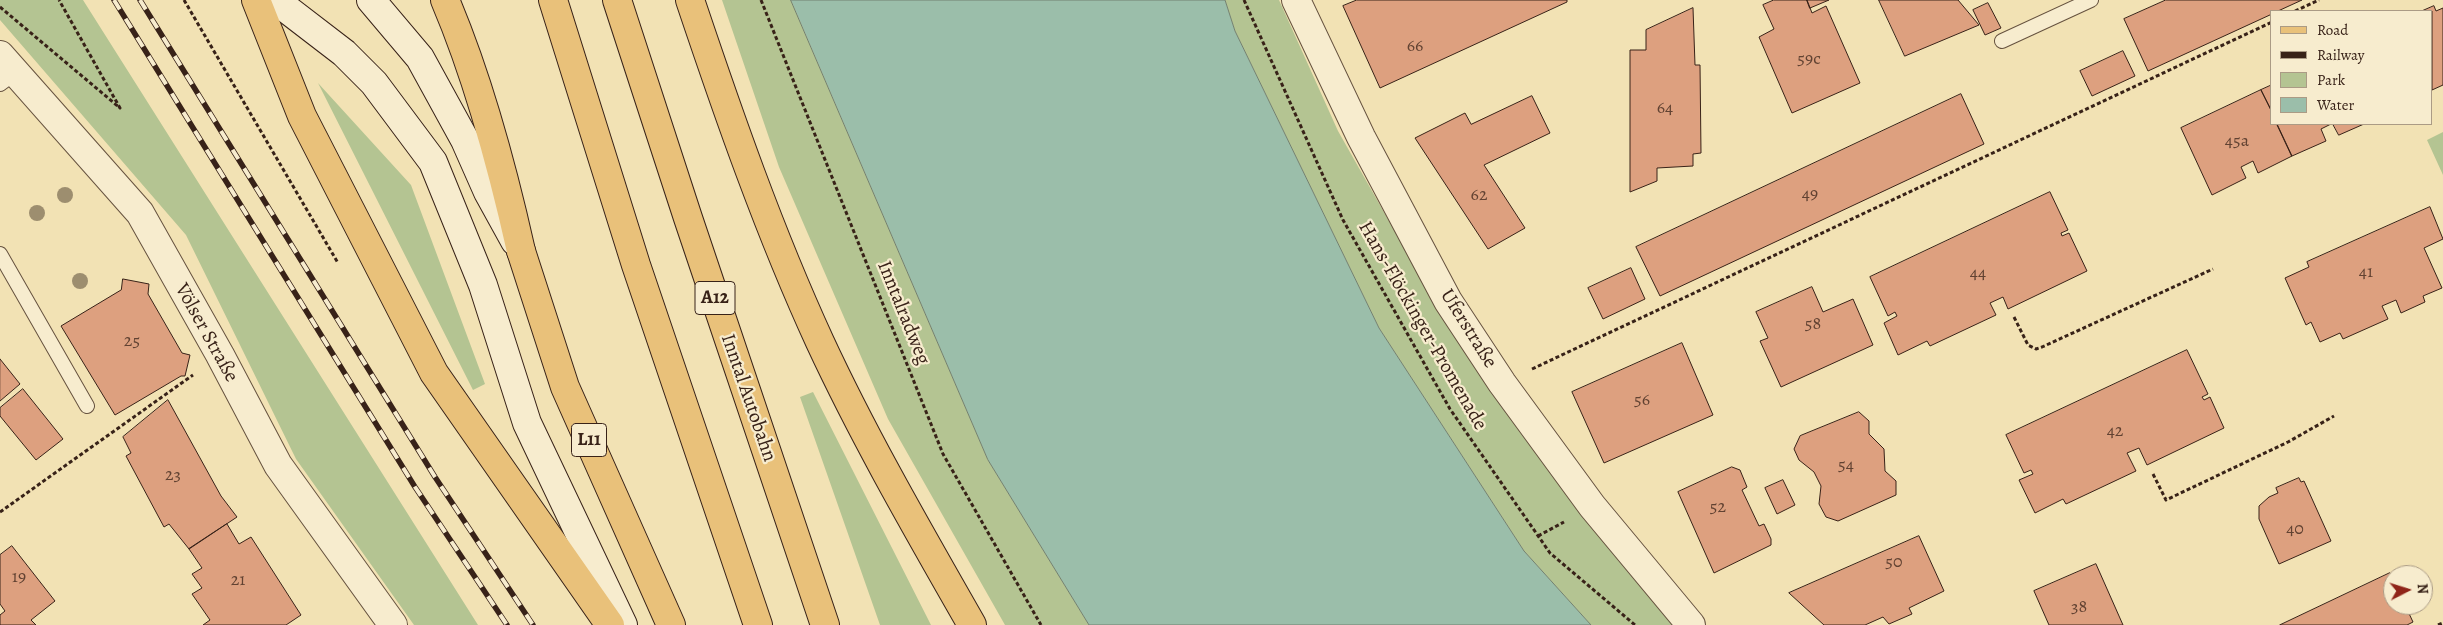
<!DOCTYPE html>
<html>
<head>
<meta charset="utf-8">
<style>
	body { margin:0 }
	#map { position:relative; width:2443px; height:625px; overflow:hidden; background:#f2e2b4; font-family:Alegreya,serif }
	canvas { display:block }
	.legend { position:absolute; left:2270px; top:10px; width:162px; height:115px; box-sizing:border-box; background:#f7ecce; border:1px solid #ab9b85; margin:0; padding:6px 9px; list-style:none; font-size:15px; color:#382218 }
	.legend li { display:flex; align-items:center; gap:10px; height:25px }
	.legend b { width:25px; border:1px solid #ab9b85 }
	.north { position:absolute; left:2383px; top:565px; width:50px; height:50px; box-sizing:border-box; background:#f7ecce; border:1px solid #ab9b85; border-radius:50%; rotate:85deg; font-size:14px; font-weight:700; line-height:20px; text-align:center; color:#382218 }
	.north::after { content:''; display:block; margin:auto; width:18px; height:22px; background:#8f2418; clip-path:polygon(50% 0,100% 100%,50% 72%,0 100%) }
</style>
</head>
<body>
<div id="map">
<canvas width="2443" height="625"></canvas>
<ul class="legend">
<li><b style="height:6px;background:#e9c17a"></b>Road</li>
<li><b style="height:6px;background:#382218"></b>Railway</li>
<li><b style="height:14px;background:#b4c492"></b>Park</li>
<li><b style="height:14px;background:#9bbeaa"></b>Water</li>
</ul>
<div class="north">N</div>
</div>
<script>
const ctx = document.querySelector('canvas').getContext('2d');
ctx.lineJoin = 'round';
function paint(path, color) { ctx.fillStyle = color; ctx.fill(path, 'evenodd'); }
function trace(path, color, width, dash) { ctx.strokeStyle = color; ctx.lineWidth = width; ctx.lineCap = dash ? 'butt' : 'round'; ctx.setLineDash(dash || []); ctx.stroke(path); }
function label(font, color, halo, rows, align = 'center') {
  ctx.font = font + ' Alegreya,serif'; ctx.lineWidth = 4.5; ctx.setLineDash([]); ctx.textBaseline = 'middle'; ctx.strokeStyle = halo; ctx.fillStyle = color; for (const [text, x, y, turn = 0] of rows) {
    ctx.save(); ctx.translate(x, y); ctx.rotate((+turn || 0) * Math.PI / 180); ctx.textAlign = isNaN(turn) ? turn : align; if (halo) ctx.strokeText(text, 0, 0); ctx.fillText(text, 0, 0); ctx.restore();
  }
}
const green = new Path2D(`
	M0,0H83L478,625H414L296,459L186,235L0,20Z
	M722,0H791L988,460L1089,625H1005L888,419L779,167Z
	M1225,0H1279L1338,131L1440,311L1510,414L1636,581L1676,625H1591L1524,551L1379,328L1235,31Z
	M318,83L411,185L485,384L473,390Z
	M2443,132V175L2427,140Z
	M813,392L931,625H880L800,397Z`);
const water = new Path2D(`
	M791,0H1225L1235,31L1379,328L1524,551L1591,625H1089L988,460Z`);
const building = new Path2D(`
	M1357,0H1567V2L1380,88L1343,6Z
	M1774,0H1807L1812,13L1826,6L1860,83L1792,113L1759,37L1774,29L1763,5Z
	M1807,0H1829L1810,8Z
	M1879,0H1958L1979,25L1905,56Z
	M2166,0H2302L2278,11H2272V14L2148,71L2124,19Z
	M1988,3L2001,28L1985,35L1973,10Z
	M2434,6L2436,11L2443,8V85L2432,90V11H2422Z
	M1693,8L1695,65H1700L1701,153L1693,154V166L1657,168V181L1630,192V50H1646V30Z
	M2123,51L2135,76L2092,96L2080,71Z
	M2272,85V112L2261,90Z
	M2261,90L2272,112V124H2277L2292,156L2258,173L2253,161L2241,167L2246,178L2212,195L2181,128Z
	M1961,94L1984,144L1660,296L1636,247Z
	M1532,96L1550,133L1484,165L1525,228L1488,249L1415,138L1465,113L1471,124Z
	M2277,124H2331L2321,129L2326,141L2292,156Z
	M2333,124H2364L2339,135Z
	M2050,192L2068,230L2061,233L2062,236L2069,233L2087,271L2008,309L2003,297L1990,303L1996,315L1930,346L1927,341L1898,355L1884,323L1897,316L1895,312L1888,316L1870,277Z
	M2430,207L2443,239L2424,248L2442,288L2423,296L2425,302L2401,313L2396,300L2382,306L2388,319L2343,339L2340,333L2320,342L2311,322L2306,325L2285,278L2309,267L2307,262Z
	M1631,268L1645,299L1603,319L1588,288Z
	M123,279L149,284L148,294L182,353L190,355L185,376H181L115,415L61,326L121,290Z
	M1812,287L1823,312L1853,299L1873,345L1781,387L1760,341L1768,338L1756,312Z
	M1682,343L1713,415L1604,463L1572,392Z
	M2187,350L2208,394L2202,397L2204,400L2210,397L2224,428L2147,465L2139,448L2127,453L2136,471L2066,504L2063,499L2035,513L2019,480L2033,474L2031,470L2024,473L2006,435Z
	M0,359L20,384L0,401Z
	M23,389L63,439L36,460L0,416V408Z
	M168,400L221,496L237,517L189,549L169,524L164,527L126,456L131,453L123,437Z
	M1859,412L1869,421V434L1884,449L1885,471L1896,481V495L1838,521L1826,517L1819,504L1821,486L1814,472L1799,460L1794,449L1800,436Z
	M1732,467L1740,470L1747,487L1742,490L1759,526L1764,524L1771,539V545L1714,573L1678,492Z
	M2299,478L2301,482L2304,481L2331,541L2279,564L2259,519V506L2269,497L2278,493L2276,488Z
	M1783,480L1795,505L1777,514L1765,488Z
	M227,524L239,544L251,537L301,615L286,625H203L210,620L192,594L202,588L192,574L202,568L189,549Z
	M1919,536L1944,591L1909,608L1912,614L1889,624L1883,617L1865,625H1824L1789,593Z
	M12,546L55,601L31,620L36,625H0V615L5,611L0,604V555Z
	M2096,564L2123,625H2049L2034,591Z
	M2390,573L2393,578V605H2405L2413,622L2407,625H2280Z`);
const path = new Path2D(`
	M184,0L338,263
	M761,0L943,454L1041,625
	M1244,0L1343,220L1450,409L1550,553L1635,625
	M0,7L120,108L59,0
	M2295,11L2319,0
	M2014,317L2028,345L2036,349L2042,347L2213,269
	M1532,369L2272,22
	M2153,474L2166,500L2288,442L2334,416
	M0,512L193,375
	M1538,536L1564,522
	M2438,625L2443,623`);
const lane = new Path2D(`
	M2002,41L2091,0
	M0,84L15,73
	M0,254L87,406`);
const street = new Path2D(`
	M1296,0L1361,137L1448,301L1502,383L1592,506L1691,625
	M0,55L140,213L220,355L278,465L393,625`);
const secondary = new Path2D(`
	M275,0L344,53L374,83L433,162L483,285L527,423L623,625
	M371,0L420,58L465,140L488,192L515,241`);
const primary = new Path2D(`
	M256,0L302,116L434,373L610,625
	M521,251L565,387L671,625`);
const highway = new Path2D(`
	M445,0C479,80 502,166 521,251
	M553,0L636,265L758,625
	M617,0L688,218L825,625
	M690,0C729,116 769,231 820,342C865,439 919,532 972,625`);
const rail = new Path2D(`
	M114,0L415,487L507,625
	M140,0L435,477L533,625`);
const trees = [
	[65,195],
	[37,213],
	[80,281]
];
const numberNames = [
	["66",1415,47],
	["59c",1809,60],
	["64",1665,109],
	["45a",2237,142],
	["49",1810,195],
	["62",1479,196],
	["41",2366,273],
	["44",1978,274],
	["58",1813,325],
	["25",132,342],
	["56",1642,401],
	["42",2115,432],
	["54",1846,466],
	["23",173,476],
	["52",1718,508],
	["40",2295,530],
	["50",1894,563],
	["19",19,578],
	["21",238,581],
	["38",2079,608]
];
const shields = [
	[715,298,40],
	[589,440,35]
];
const shieldNames = [
	["A12",715,298],
	["L11",589,440]
];
const streetNames = [
	["Inntalradweg",903,313,68],
	["Hans-Flöckinger-Promenade",1422,326,60],
	["Uferstraße",1468,329,58],
	["Völser Straße",206,333,61],
	["Inntal Autobahn",748,398,71]
];
paint(green, '#b4c492');
paint(water, '#9bbeaa');
trace(water, '#738070', 1);
paint(building, '#dda07f');
trace(building, '#382218', 1);
trace(lane, '#66523f', 16);
trace(street, '#66523f', 30);
trace(secondary, '#382218', 30);
trace(primary, '#382218', 30);
trace(highway, '#382218', 30);
trace(path, '#382218', 3, [4, 2.5]);
trace(lane, '#f7ecce', 14);
trace(street, '#f7ecce', 28);
trace(secondary, '#f7ecce', 28);
trace(primary, '#e9c17a', 28);
trace(highway, '#e9c17a', 28);
trace(rail, '#382218', 5.5);
trace(rail, '#f7ecce', 4, [11]);
ctx.fillStyle = '#9d8e6f';
for (const [x, y] of trees) { ctx.beginPath(); ctx.arc(x, y, 8, 0, 2 * Math.PI); ctx.fill(); }
label('18px', '#614232', null, numberNames);
for (const [x, y, w] of shields) { const box = new Path2D(); box.roundRect(x - w / 2, y - 16.5, w, 33, 4); ctx.fillStyle = '#f7ecce'; ctx.fill(box); trace(box, '#382218', 1); }
label('bold 19px', '#382218', null, shieldNames);
label('20px', '#382218', '#f7ecce', streetNames);
</script>
</body>
</html>
